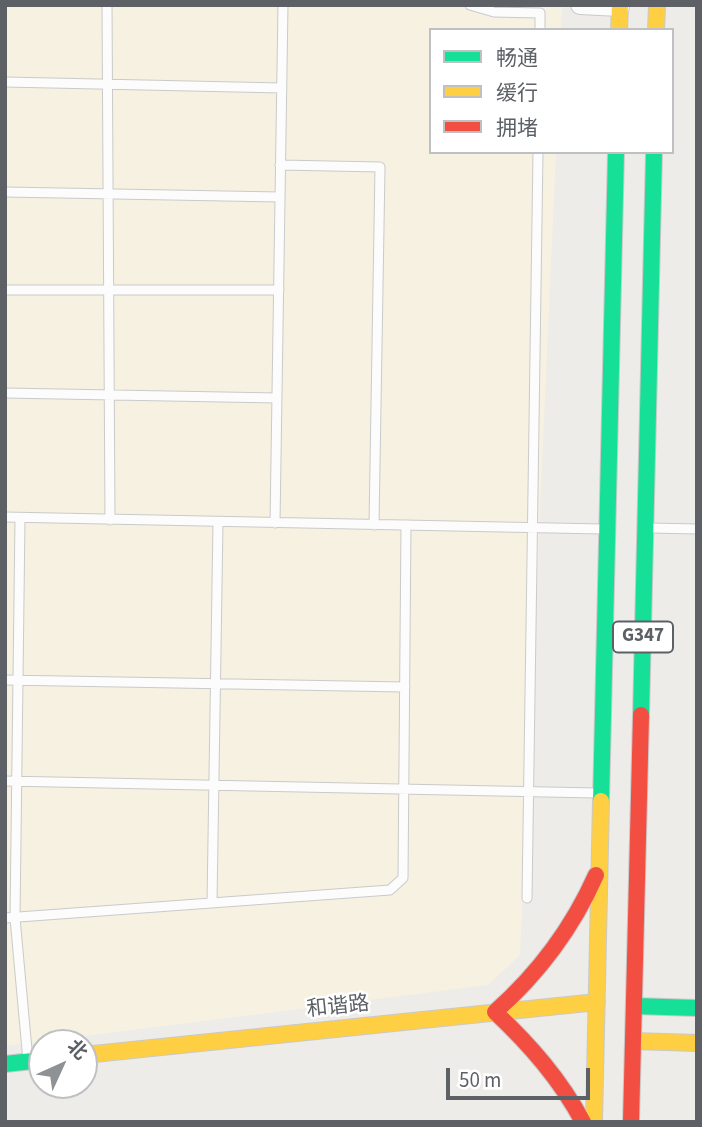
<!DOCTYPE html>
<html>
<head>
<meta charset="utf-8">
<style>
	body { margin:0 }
	#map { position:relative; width:702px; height:1127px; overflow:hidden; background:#edece8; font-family:"Source Sans 3","Noto Sans SC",sans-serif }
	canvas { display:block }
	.frame { position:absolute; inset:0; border:7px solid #5d6166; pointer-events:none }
	.legend { position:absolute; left:429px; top:28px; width:245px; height:126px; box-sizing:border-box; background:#fff; border:2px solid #bec0c2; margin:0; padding:9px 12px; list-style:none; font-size:21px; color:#5d6166 }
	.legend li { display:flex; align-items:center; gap:14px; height:35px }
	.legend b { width:35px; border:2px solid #bec0c2 }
	.north { position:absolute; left:28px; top:1029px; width:70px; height:70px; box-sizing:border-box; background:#fff; border:2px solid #bec0c2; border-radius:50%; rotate:45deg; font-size:19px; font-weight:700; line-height:28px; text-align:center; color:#5d6166 }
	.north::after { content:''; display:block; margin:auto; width:24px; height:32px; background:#8f9294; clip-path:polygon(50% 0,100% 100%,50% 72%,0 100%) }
	.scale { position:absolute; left:446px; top:1068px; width:144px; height:32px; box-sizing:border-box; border:4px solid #5d6166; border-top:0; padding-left:9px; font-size:21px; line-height:24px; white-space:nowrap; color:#5d6166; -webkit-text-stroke:5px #fff; paint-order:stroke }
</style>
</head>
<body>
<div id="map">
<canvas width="702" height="1127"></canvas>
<div class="frame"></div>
<ul class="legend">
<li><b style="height:9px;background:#16e098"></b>畅通</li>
<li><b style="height:9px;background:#ffcf43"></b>缓行</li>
<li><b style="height:9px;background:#f24e42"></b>拥堵</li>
</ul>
<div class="north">北</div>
<div class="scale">50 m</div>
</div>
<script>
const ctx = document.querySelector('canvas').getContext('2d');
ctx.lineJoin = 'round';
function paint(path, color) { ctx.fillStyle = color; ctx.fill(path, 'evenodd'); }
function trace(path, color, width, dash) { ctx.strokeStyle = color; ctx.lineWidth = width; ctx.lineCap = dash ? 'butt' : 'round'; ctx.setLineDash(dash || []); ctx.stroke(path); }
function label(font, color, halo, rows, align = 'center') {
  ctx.font = font + ' "Source Sans 3","Noto Sans SC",sans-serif'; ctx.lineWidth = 5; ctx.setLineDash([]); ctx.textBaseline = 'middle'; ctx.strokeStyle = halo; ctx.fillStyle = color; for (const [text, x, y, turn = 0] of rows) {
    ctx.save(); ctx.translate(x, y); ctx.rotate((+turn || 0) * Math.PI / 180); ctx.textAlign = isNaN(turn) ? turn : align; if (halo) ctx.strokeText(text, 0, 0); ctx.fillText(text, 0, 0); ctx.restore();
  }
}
const commercial = new Path2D(`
	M5,5H562L561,30H431V152H556L520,955L488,985L5,1046Z`);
const lane = new Path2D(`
	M107,5L110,520
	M470,5L494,12L540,13V30
	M5,82L282,88
	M280,165L380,167L374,525
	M5,192L280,197
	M5,290H279
	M5,393L277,398
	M5,517L602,529
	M20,518L15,918L28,1061
	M275,523L283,5
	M650,528L697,529
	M5,680L405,687
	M5,781L596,793
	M527,898L538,152
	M212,903L218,522
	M5,918L390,890L403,878L406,525`);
const street = new Path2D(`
	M580,5L620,7`);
const fast = new Path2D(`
	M641,715L654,152
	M601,801L616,152
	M634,1006L697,1008
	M5,1064L42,1060`);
const slow = new Path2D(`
	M619,30L620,5
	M656,30L657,5
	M633,1041L697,1043
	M84,1055L597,1002
	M594,1122L601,801`);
const jam = new Path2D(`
	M583,1122C560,1079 530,1045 495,1012C539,973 572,929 596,875
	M631,1122L641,715`);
const shields = [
	[643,637,60]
];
const shieldNames = [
	["G347",643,637]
];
const streetNames = [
	["和谐路",338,1008,-6]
];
paint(commercial, '#f7f1e1');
trace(lane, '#cacaca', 11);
trace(street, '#cacaca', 20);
trace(fast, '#c9c9c8', 18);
trace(slow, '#c9c9c8', 18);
trace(jam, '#c9c9c8', 18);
trace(lane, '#fcfcfc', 9);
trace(street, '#fcfcfc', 18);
trace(fast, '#16e098', 16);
trace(slow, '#ffcf43', 16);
trace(jam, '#f24e42', 16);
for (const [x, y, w] of shields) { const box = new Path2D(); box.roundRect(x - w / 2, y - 15.5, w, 31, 5); ctx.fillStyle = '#fff'; ctx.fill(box); trace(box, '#5d6166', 2); }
label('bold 19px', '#5d6166', null, shieldNames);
label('21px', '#5d6166', '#fff', streetNames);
</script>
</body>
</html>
